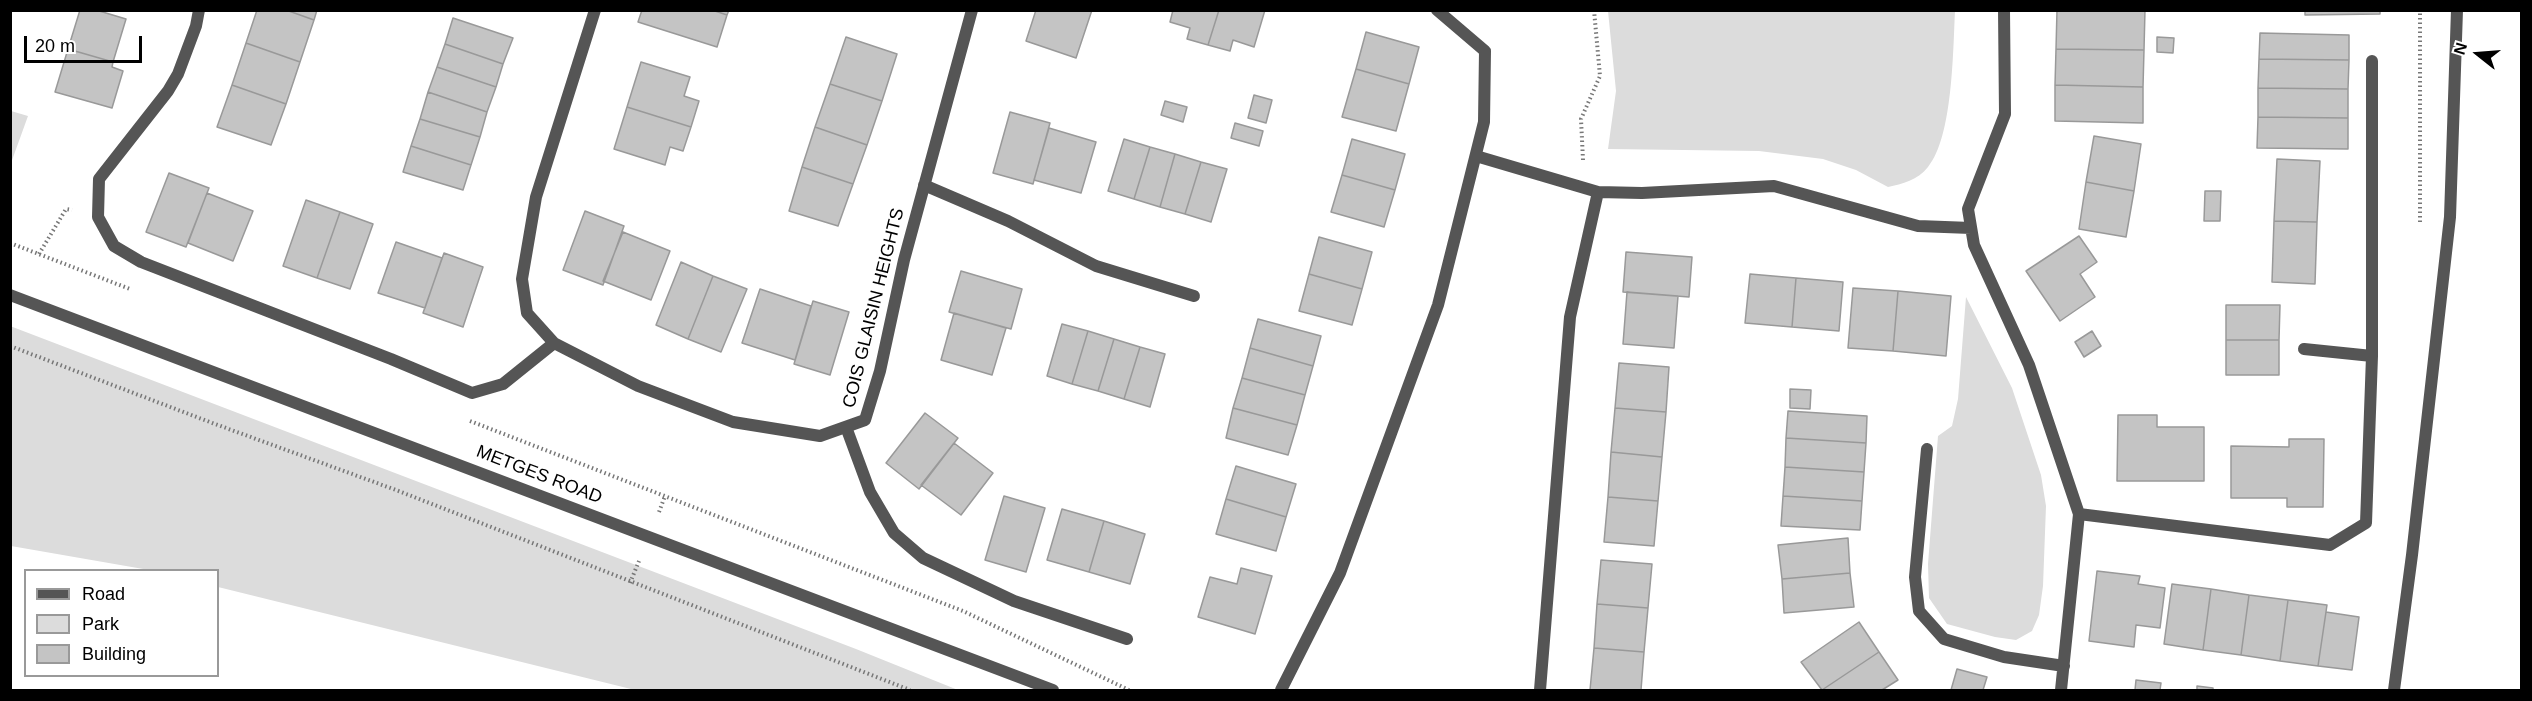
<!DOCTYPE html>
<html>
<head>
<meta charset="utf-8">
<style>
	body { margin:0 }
	#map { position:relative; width:2532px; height:701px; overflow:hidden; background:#fff; font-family:Helvetica,sans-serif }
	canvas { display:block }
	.frame { position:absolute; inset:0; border:12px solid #000; pointer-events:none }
	.legend { position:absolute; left:24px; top:569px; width:195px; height:108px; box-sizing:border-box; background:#fff; border:2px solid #999; margin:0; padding:8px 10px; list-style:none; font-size:18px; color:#000 }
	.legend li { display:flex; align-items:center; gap:12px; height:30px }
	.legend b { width:30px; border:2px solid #999 }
	.north { position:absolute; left:2448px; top:24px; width:60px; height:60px; -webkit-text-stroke:4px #fff; paint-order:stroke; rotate:287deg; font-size:16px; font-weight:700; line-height:24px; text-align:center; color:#000 }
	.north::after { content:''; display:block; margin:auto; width:21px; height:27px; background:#000; clip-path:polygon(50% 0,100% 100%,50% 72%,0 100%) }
	.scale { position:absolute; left:24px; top:36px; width:118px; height:27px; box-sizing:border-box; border:3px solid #000; border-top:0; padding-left:8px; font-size:18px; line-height:21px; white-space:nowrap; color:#000; -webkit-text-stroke:4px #fff; paint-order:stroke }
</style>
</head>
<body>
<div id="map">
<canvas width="2532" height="701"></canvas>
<div class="frame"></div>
<ul class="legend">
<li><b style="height:8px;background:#555"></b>Road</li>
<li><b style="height:16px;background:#dcdcdc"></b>Park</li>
<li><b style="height:16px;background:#c4c4c4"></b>Building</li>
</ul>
<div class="north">N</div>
<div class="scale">20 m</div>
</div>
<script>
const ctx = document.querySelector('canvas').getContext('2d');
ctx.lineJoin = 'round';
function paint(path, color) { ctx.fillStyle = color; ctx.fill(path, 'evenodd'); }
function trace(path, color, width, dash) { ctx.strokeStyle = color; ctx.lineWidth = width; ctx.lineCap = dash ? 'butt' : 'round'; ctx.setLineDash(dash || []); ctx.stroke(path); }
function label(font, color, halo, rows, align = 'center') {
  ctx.font = font + ' Helvetica,sans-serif'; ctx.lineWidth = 5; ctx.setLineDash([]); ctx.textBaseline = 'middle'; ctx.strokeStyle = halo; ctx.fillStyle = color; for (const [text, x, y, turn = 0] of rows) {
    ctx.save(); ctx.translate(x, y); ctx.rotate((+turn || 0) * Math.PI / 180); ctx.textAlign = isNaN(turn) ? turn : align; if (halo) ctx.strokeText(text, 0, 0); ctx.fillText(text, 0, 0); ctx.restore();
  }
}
const green = new Path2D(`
	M1608,11H1955C1953,50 1953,137 1928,167C1918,180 1902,184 1888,187L1856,170L1823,159L1759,151L1608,149L1616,91Z
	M11,111L28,116L11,163L10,111Z
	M1966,297L2012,388L2041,475L2046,506L2043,586L2039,615L2032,631L2016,640L1995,637L1947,624L1929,598L1928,564L1938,436L1952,426L1958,399Z
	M10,326L856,649L958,690H635L218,587V570H149L11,546Z`);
const building = new Path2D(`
	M80,10H96L126,19L113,62L68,49Z
	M257,10H286L314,20L300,62L246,43Z
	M286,10H317L314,20Z
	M642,10H712L727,15L717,47L638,22Z
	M712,10H729L727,15Z
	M1036,10H1092L1076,58L1026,41Z
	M1173,10H1219L1208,45L1187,39L1190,28L1170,22Z
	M1219,10H1265L1254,47L1233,40L1230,51L1208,45Z
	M2057,10H2145L2144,50L2056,49Z
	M2305,10H2380V14L2305,15Z
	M453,18L513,38L503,64L445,44Z
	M1366,32L1419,47L1409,84L1356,69Z
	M2260,33L2349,35V60L2259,59Z
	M846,37L897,54L882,101L830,84Z
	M2157,37L2174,38L2173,53L2157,52Z
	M246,43L300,62L286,104L232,85Z
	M445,44L503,64L496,87L437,67Z
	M68,49L113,62L112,67L123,71L112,108L55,92Z
	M2056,49L2144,50L2143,87L2055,85Z
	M2259,59L2349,60L2348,89L2258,88Z
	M641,62L690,77L684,96L699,101L691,127L627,107Z
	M437,67L496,87L487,112L428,92Z
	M1356,69L1409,84L1396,131L1342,117Z
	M830,84L882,101L867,145L815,127Z
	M232,85L286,104L271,145L217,127Z
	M2055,85L2143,87V123L2055,121Z
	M2258,88L2348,89V118L2258,117Z
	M428,92L487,112L480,137L420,119Z
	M1254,95L1272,100L1266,123L1248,118Z
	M1165,101L1187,107L1183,122L1161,115Z
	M627,107L691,127L683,151L670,147L665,165L614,149Z
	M1010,112L1050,123L1033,184L993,173Z
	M2258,117L2348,118V149L2257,148Z
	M420,119L480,137L471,165L411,146Z
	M1235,123L1263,131L1259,146L1231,138Z
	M815,127L867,145L853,184L802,167Z
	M1049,128L1096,142L1081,193L1034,180Z
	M2094,136L2141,144L2134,191L2086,182Z
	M1124,139L1150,147L1134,199L1108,191Z
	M1352,139L1405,154L1395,190L1342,175Z
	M411,146L471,165L463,190L403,172Z
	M1150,147L1175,154L1160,207L1134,199Z
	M1175,154L1201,162L1185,214L1160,207Z
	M2277,159L2320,161L2317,222L2274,221Z
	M1201,162L1227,169L1211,222L1185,214Z
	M802,167L853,184L838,226L789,211Z
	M169,173L209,188L186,247L146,232Z
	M1342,175L1395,190L1384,227L1331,212Z
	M2086,182L2134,191L2126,237L2079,229Z
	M2205,191H2221L2220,221H2204Z
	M207,193L253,211L233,261L188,243Z
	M306,200L340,212L317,278L283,266Z
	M585,211L624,226L603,285L563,270Z
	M340,212L373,224L350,289L317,278Z
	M2274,221L2317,222L2315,284L2272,282Z
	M623,232L670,251L651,300L603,281Z
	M2079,236L2097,262L2080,274L2095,297L2060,321L2026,271Z
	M1319,237L1372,252L1362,289L1309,274Z
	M396,242L442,258L425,308L378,293Z
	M1626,252L1692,257L1689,297L1623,292Z
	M444,253L483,267L463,327L423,313Z
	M681,262L713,276L688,339L656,325Z
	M961,271L1022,289L1011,329L949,312Z
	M1309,274L1362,289L1352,325L1299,311Z
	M1750,274L1796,278L1792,327L1745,323Z
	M713,276L747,289L721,352L688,339Z
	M1796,278L1843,282L1839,331L1792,327Z
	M1853,288L1898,291L1893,351L1848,348Z
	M760,289L811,306L795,360L742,343Z
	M1898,291L1951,296L1946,356L1893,351Z
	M1627,292L1678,296L1674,348L1623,344Z
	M813,301L849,312L830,375L794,364Z
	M2226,305H2280L2279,340H2226Z
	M954,313L1006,328L992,375L941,360Z
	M1258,319L1321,336L1313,366L1250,348Z
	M1062,324L1088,331L1072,384L1047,376Z
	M1088,331L1114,339L1098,391L1072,384Z
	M2092,331L2101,346L2084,357L2075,342Z
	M1114,339L1140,347L1124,399L1098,391Z
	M2226,340H2279V375H2226Z
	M1140,347L1165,354L1150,407L1124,399Z
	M1250,348L1313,366L1305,395L1242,378Z
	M1619,363L1669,367L1666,412L1615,408Z
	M1242,378L1305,395L1297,425L1233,408Z
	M1790,389L1811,390L1810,409L1790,408Z
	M1233,408L1297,425L1288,455L1226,438Z
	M1615,408L1666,412L1662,457L1611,452Z
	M1788,411L1867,416L1866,443L1786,438Z
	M925,413L958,438L919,489L886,463Z
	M2118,415H2157V427H2204V481H2117Z
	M1786,438L1866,443L1864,472L1785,467Z
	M2289,439H2324L2323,507H2287V498H2231V446L2289,447Z
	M954,443L993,473L961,515L921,485Z
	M1611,452L1662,457L1658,501L1608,497Z
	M1236,466L1296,484L1286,517L1226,499Z
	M1785,467L1864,472L1862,501L1783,496Z
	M1004,496L1045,508L1026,572L985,560Z
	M1783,496L1862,501L1860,530L1781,526Z
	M1608,497L1658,501L1654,546L1604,542Z
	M1226,499L1286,517L1276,551L1216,534Z
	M1062,509L1104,521L1089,572L1047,560Z
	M1104,521L1145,534L1130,584L1089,572Z
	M1848,538L1850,573L1782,579L1778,545Z
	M1601,560L1652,564L1648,608L1597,604Z
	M1241,568L1272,576L1255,634L1198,617L1210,577L1237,584Z
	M2097,571L2140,576L2138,584L2165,588L2160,628L2136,625L2134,647L2089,641Z
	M1850,573L1854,607L1784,613L1782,579Z
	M2172,584L2211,589L2203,650L2164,644Z
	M2211,589L2249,595L2241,655L2203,650Z
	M2249,595L2288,600L2280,661L2241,655Z
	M2288,600L2327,605L2318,666L2280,661Z
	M1597,604L1648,608L1644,652L1594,648Z
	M2326,612L2359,617L2352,670L2318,666Z
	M1859,622L1879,652L1822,690L1801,662Z
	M1594,648L1644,652L1641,690H1590Z
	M1879,652L1898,680L1882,690H1822Z
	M1957,669L1987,677L1983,690H1951Z
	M2136,680L2161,683L2160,690H2135Z
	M2197,686L2213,688V690H2197Z`);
const path = new Path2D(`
	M1583,160L1581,119L1600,76L1594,10
	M2420,222V10
	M10,243L130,289
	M39,254L66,209L72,210
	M10,346L215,424L396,490L910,690
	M470,421L963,611L1129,690
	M659,512L665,496
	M630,583L639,561`);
const minor = new Path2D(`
	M199,10L196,26L178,74L168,91L99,179L98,217L114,246L141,262L391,359L472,393L503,384L554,343
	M595,10L536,197L522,279L527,313L554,343L638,386L733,422L820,436L865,420L880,371L904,260L972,10
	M2004,10L2005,114L1968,209L1974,245L2029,365L2079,514L2330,545L2366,523L2372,356V61
	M1476,156L1598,192L1642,193L1774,186L1918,226L1971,228
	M924,185L1008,221L1096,266L1194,296
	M2304,349L2372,356
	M846,427L870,492L894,533L923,558L1014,601L1127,639
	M1927,449L1915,577L1919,611L1944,639L2004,657L2064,666
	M1281,690L1340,573L1438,305L1484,122L1485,51L1437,10
	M1540,690L1570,317L1598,192
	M2061,690L2079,514`);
const tertiary = new Path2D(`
	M10,295L1053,690
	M2394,690L2412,555L2450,217L2457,10`);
const streetNames = [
	["COIS GLAISIN HEIGHTS",874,308,-76],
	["METGES ROAD",539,475,21]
];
paint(green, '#dcdcdc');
paint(building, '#c4c4c4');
trace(building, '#999', 1.5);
trace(path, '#777', 4, [1.5, 3]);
trace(minor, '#555', 12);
trace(tertiary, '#555', 12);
label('18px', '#000', '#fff', streetNames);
</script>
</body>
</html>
